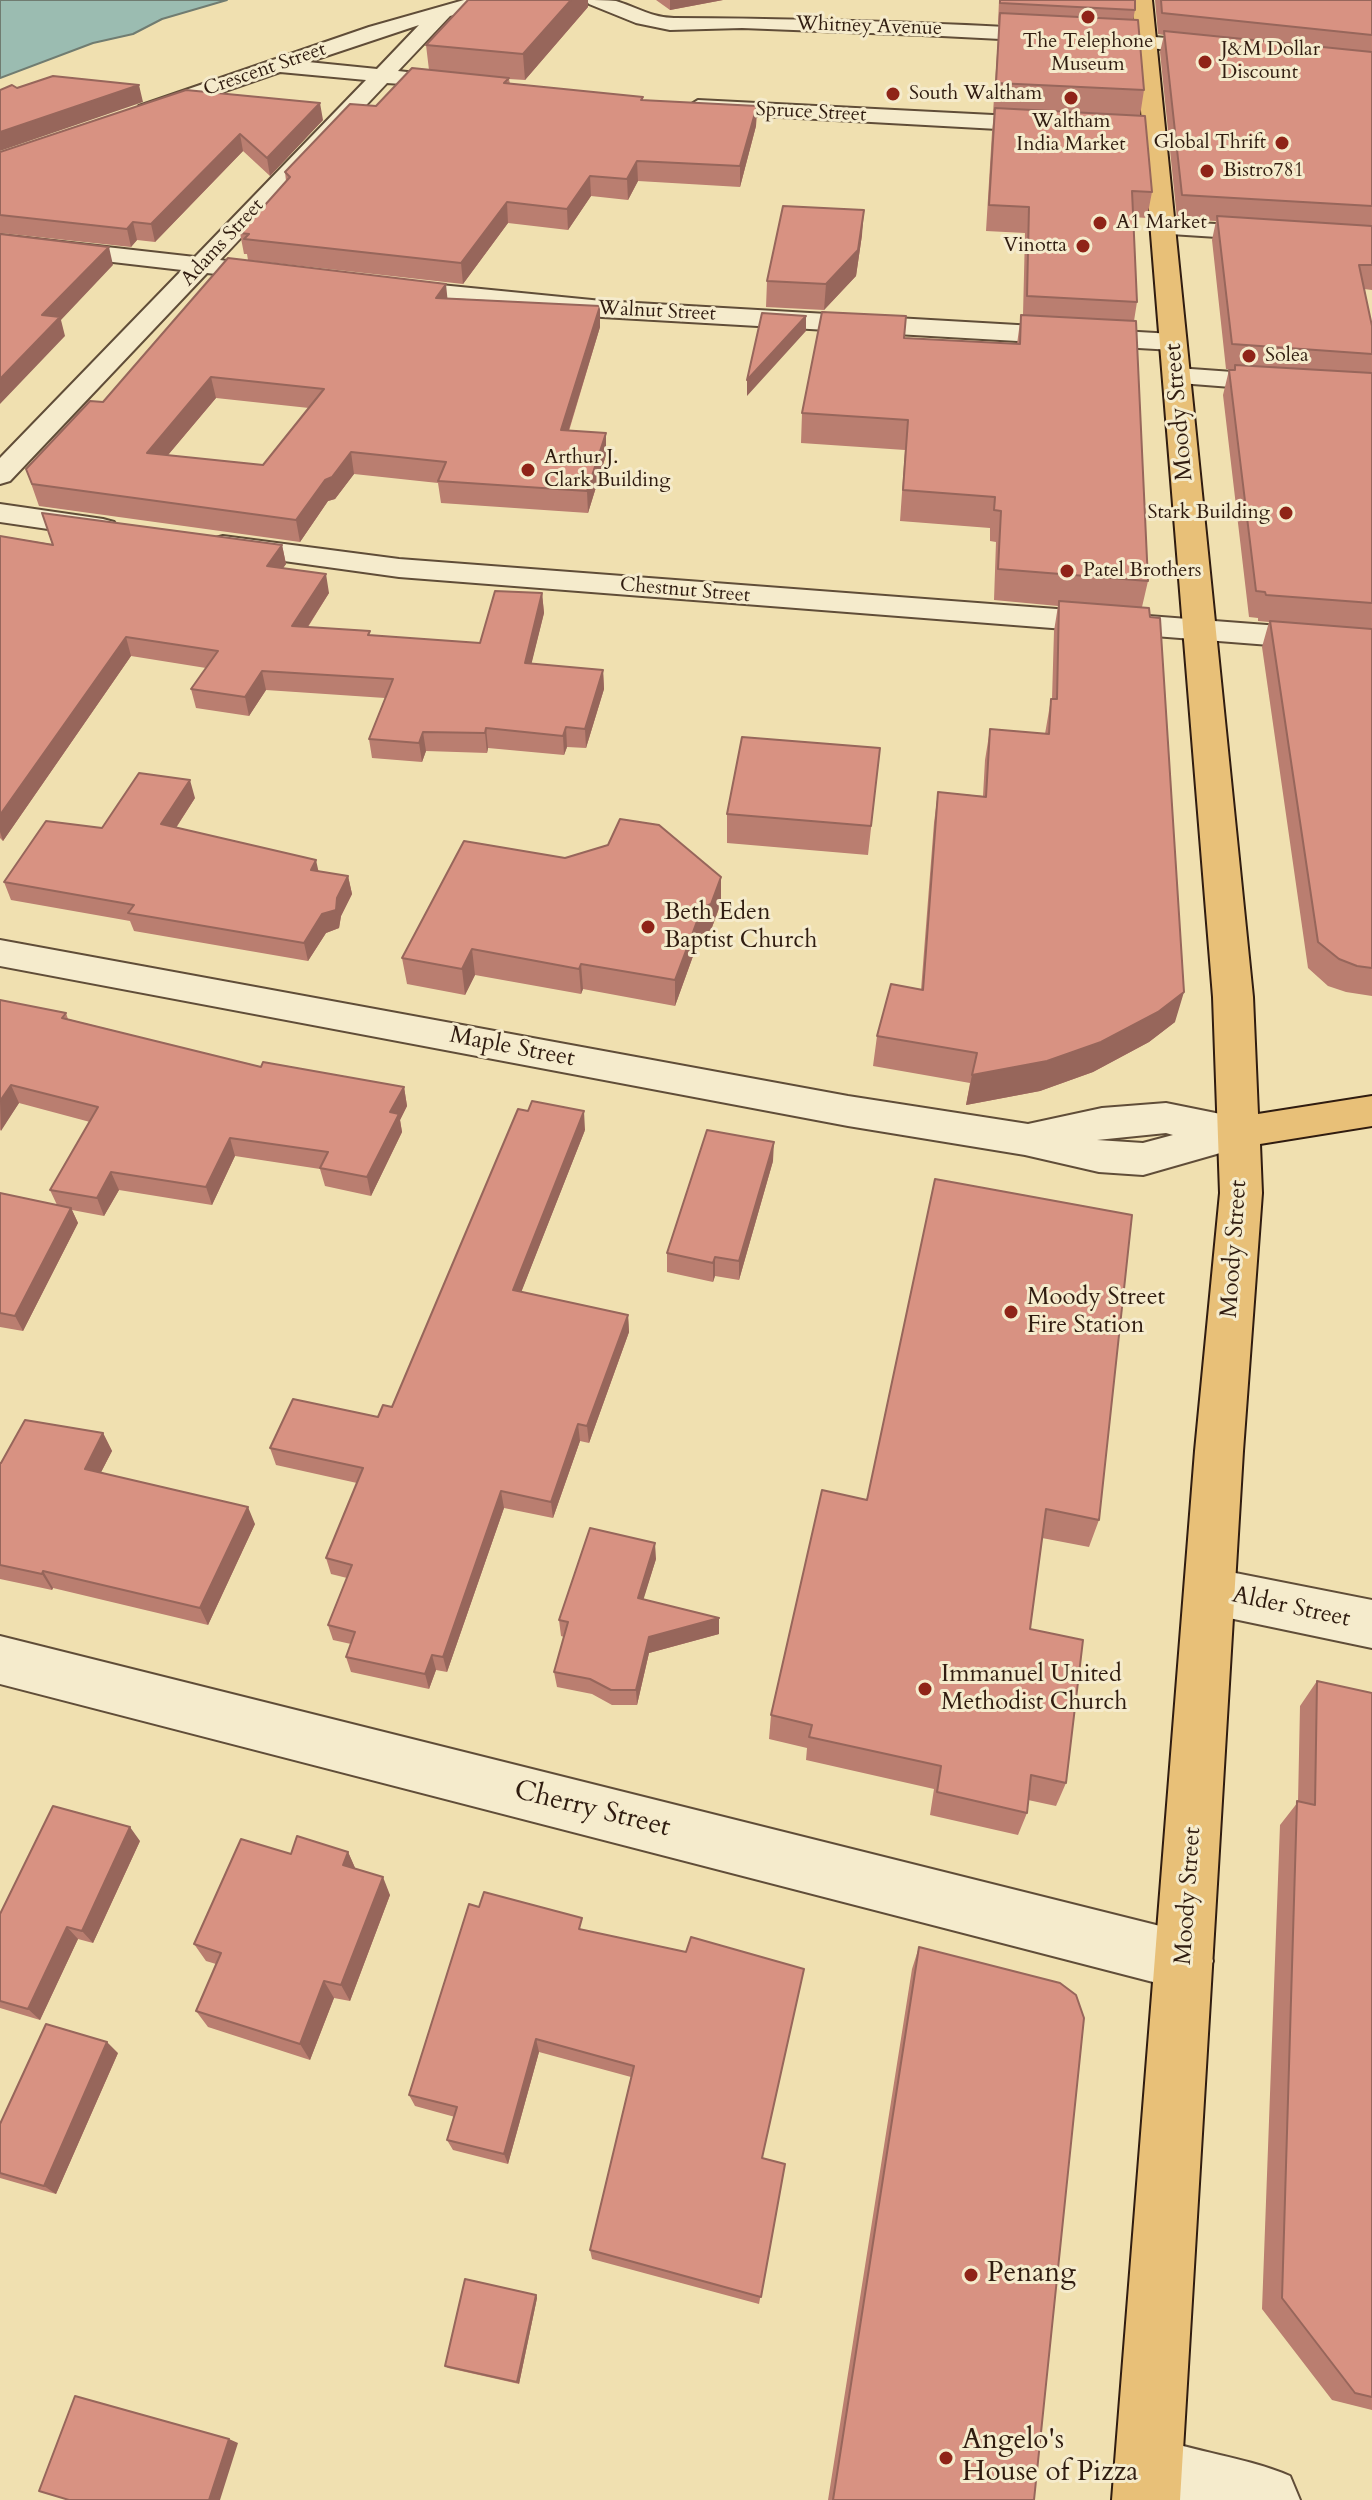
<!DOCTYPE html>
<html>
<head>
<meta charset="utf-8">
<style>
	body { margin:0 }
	canvas { display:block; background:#f0e0b0 }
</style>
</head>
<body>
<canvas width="1372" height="2500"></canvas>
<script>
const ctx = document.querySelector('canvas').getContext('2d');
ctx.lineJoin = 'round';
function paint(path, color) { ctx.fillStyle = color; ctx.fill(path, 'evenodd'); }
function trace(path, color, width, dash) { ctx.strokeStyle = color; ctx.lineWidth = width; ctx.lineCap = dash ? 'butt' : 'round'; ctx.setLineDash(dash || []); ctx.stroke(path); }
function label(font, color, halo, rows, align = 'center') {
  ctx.font = font + ' Cardo,serif'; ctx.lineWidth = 6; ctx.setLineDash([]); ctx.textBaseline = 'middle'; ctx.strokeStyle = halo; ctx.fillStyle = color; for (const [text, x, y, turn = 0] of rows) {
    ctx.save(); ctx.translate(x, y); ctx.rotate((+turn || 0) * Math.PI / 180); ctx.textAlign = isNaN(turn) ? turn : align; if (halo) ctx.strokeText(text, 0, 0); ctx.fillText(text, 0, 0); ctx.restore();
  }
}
const water = new Path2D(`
	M0,0H227L162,19L133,34L93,43L0,78Z`);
const minor = new Path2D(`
	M464,0H496L493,4L450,16L398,71L462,78L473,84L470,89L387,83L220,260L287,269L290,274L287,279L278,281L207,273L10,481L0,484V458L182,270L0,249V235L195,257L366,80L280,72L147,118L136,111L139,106L369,27ZM419,25L377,69L308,62Z
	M586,0C596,0 607,0 616,1C636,7 653,18 674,18C856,19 1039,25 1220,43L1230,49L1220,55L1119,45L922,35L742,28L670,30L636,23L589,4Z
	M698,100L1052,118L1063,125L1052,132L690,112L687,107Z
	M1163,221L1372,233V247L1155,233L1151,228L1155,223Z
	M390,280L602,301L1173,334L1182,336L1186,342L1182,348L1173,350L602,317L381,293L377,288L381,283Z
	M1177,368L1372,382V398L1167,382L1164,376L1167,370Z
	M0,504L103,519L114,522L118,528L114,534L103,537L0,522Z
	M223,536L399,559L1372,633V653L399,577L212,551L208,545L212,539Z
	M0,940L848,1096L1028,1124L1102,1108L1166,1103L1255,1121L1261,1132L1255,1143L1143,1175L1099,1172L1025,1155L848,1126L0,966ZM1166,1133L1173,1135L1143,1143L1097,1140Z
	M1210,1568L1372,1600V1648L1210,1614L1192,1607L1185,1591L1192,1575Z
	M0,1636L1184,1932L1204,1941L1213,1961L1204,1981L1184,1990L0,1684Z
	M1149,2436C1195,2452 1245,2457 1290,2476L1300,2500H1140L1125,2494L1115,2470L1125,2446Z`);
const major = new Path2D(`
	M1132,0H1152L1253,997L1258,1114L1372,1096V1126L1260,1144L1262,1193L1243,1451L1180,2500H1112L1195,1451L1220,1193L1213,997Z`);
const wall = new Path2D(`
	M656,0H723L670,10Z
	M999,0H1135V10L1133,20L1144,90L1140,116L1152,192L1147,218L1133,217L1137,302L1134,321L1148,581L1142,607L1175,1022L1149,1042L1093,1072L1040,1091L966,1105L970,1083L873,1066L877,1036L921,990L934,823L938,792L983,796L985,760L990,729L1045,734L1051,699H1052L1054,631L1058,606L994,600L996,542L990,541V528L900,521L905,450L801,443L802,413L904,338L1017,344L1021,315H1023L1025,233L986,231L992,132L994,113H993L999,24H998Z
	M1155,0H1372V290L1364,289L1372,326V996L1346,992L1328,986L1308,968L1262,647L1269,622L1258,621V618L1249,617L1223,395L1229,370L1234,369H1226L1212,240L1216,221L1177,219L1160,52L1164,35L1158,34Z
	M588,7L525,80L509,79L510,84L643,97V100L757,106L756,126L740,187L638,181L628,200L591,196L568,230L508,223L463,284L248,260L247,254H244L240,233L286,181L285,172L429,70L426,45Z
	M323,120L270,176L243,151L155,242L137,240L131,247L0,233V152Z
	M862,235L856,276L824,310L766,307L767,281Z
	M448,298L600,306V327L569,431L606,455L588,513L441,503L438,483L354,474L335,499L328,501L300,542L39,506L26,469L103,402ZM216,398L309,408L263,465L168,455Z
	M42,513L282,545L286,564L283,568L329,593L308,627L370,635L480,643L542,593L544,613L531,664L603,670L604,689L586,748L567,747L564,755L488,748L487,753L426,751L422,762L372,758L369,739L385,698L266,690L249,716L196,708L191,689L206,668L131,656L3,841L0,838V536L52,544Z
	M880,748L868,855L727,843V814Z
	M195,798L176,828L318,872L348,876L352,894L341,916L339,928L326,933L308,961L134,931L130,921L11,900L4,882L102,828Z
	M721,903L711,930L701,934L675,1006L583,989L581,994L475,975L465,995L407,984L402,958Z
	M0,1000L66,1013L68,1019L261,1067L404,1087L407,1106L400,1120L402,1132L371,1196L325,1186L320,1169L235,1156L212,1205L119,1190L104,1216L72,1210L78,1223L23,1331L0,1327V1193L57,1205L50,1190L90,1122L19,1103L0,1131Z
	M585,1130L521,1292L628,1315L629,1332L589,1443L580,1441L553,1518L504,1508L447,1672L436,1670L429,1689L351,1672L346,1657L351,1644L333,1640L328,1625L347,1578L331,1574L326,1558L357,1483L276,1465L270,1448L378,1417L392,1407Z
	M773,1161L739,1280L715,1276L713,1282L667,1272V1253Z
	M935,1179L1099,1520L1089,1547L1042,1538L1030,1629L1066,1783L1056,1806L1028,1800L1027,1813L1018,1835L930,1815L934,1789L806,1760L807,1748L769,1739L771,1715L867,1500Z
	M103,1433L112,1451L101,1472L255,1524L208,1625L53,1588L52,1590L0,1579V1463Z
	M656,1559L643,1599L719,1618V1634L649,1653L637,1705H612L592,1694L557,1687L554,1672L564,1637L561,1636L559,1620Z
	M1317,1681L1372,1693V2410L1332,2400L1262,2309L1280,1825L1298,1802L1300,1706Z
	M140,1841L93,1943L78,1939L40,2020L0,2008V1914Z
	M348,1852L355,1868L390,1895L350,2001L334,1998L310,2060L208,2027L196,2011L216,1964L206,1961L194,1944L291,1854Z
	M583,1930L763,2158L785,2164L759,2304L592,2259L590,2250L631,2077L539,2052L508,2164L453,2150L447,2140L455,2117L415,2106L409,2095Z
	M919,1947L1034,2500H828L912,1969Z
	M118,2053L56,2194L0,2178V2124Z
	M536,2295L537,2298L519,2384L448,2368L445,2366Z`);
const shadedWall = new Path2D(`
	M571,0H588V7L525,80L523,54Z
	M670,0H723L670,10Z
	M139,85L143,102L0,151V132Z
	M320,103L323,120L270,176L267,158Z
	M757,106L756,126L740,187V166Z
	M240,134L243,151L155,242L151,224Z
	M637,161L638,181L628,200L627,179Z
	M590,176L591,196L568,230L567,209Z
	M507,202L508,223L463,284L461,263Z
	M864,210L862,235L856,276L824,310L826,284Z
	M133,222L137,240L131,247L127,229Z
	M109,247L113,265L61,320L65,336L0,404V379L42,315Z
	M446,284L448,304L436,298Z
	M600,306V327L562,452L561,430Z
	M806,316V331L747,396V380Z
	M211,377L216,398L152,474L147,453Z
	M606,433V455L588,513L587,491Z
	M351,452L354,474L335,499L328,501L300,542L296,520L325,480Z
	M282,545L286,564L271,585L267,566Z
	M326,574L329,593L296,645L292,626Z
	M542,593L544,613L527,682L525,663Z
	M126,637L131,656L3,841L0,832V815Z
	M603,670L604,689L586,748L585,729Z
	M262,671L266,690L249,716L245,697Z
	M566,727L567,747L564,755L563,736Z
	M486,728L488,748L487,753L485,733Z
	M423,732L426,751L422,762L419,743Z
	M190,780L195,798L166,843L161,824Z
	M316,860L320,878L311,870Z
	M348,876L352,894L341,916L339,928L326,933L308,961L304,943L322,914L337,898Z
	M721,877V903L711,930L701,934L675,1006V980L702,908Z
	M472,949L475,975L465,995L462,969Z
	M581,964L583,989L581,994L579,969Z
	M1184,992L1175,1022L1149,1042L1093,1072L1040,1091L966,1105L972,1075Z
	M11,1085L19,1103L1,1131L0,1101Z
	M404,1087L407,1106L400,1120L402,1132L371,1196L367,1177L390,1112Z
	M584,1111L585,1130L515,1308L513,1290Z
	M230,1138L235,1156L212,1205L206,1187Z
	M774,1142L773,1161L739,1280V1261Z
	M111,1172L119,1190L104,1216L97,1198Z
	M71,1208L78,1223L23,1331L15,1316Z
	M715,1257V1276L713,1282V1263Z
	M628,1315L629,1332L589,1443L587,1426Z
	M578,1424L580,1441L553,1518L551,1502Z
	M103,1433L112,1451L94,1486L85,1469Z
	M501,1491L504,1508L447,1672L443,1657Z
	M248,1507L255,1524L208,1625L200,1608Z
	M655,1543L656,1559L639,1614L638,1598Z
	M43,1571L53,1588L52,1590L42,1574Z
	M719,1618V1634L649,1653L637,1705L636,1690L649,1637Z
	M432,1655L436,1670L429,1689L425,1674Z
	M130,1827L140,1841L93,1943L82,1931Z
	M348,1852L356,1870L343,1865Z
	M383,1877L390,1895L350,2001L341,1985Z
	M67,1927L78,1939L40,2020L28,2009Z
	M324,1981L334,1998L310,2060L300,2044Z
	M536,2039L539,2052L508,2164L504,2154Z
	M107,2042L118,2053L56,2194L44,2186Z
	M536,2295L537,2298L519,2384L517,2382Z
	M229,2439L238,2443L220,2500H209Z`);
const building = new Path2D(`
	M468,0H571L523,54L426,45Z
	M1000,0H1135V10L1000,3Z
	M1161,0H1372V35L1162,13Z
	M1000,13L1138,20L1144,90L996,83Z
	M1164,31L1372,52V206L1182,195Z
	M412,68L509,78L504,83L643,97L641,100L757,106L740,166L637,161L627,179L590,176L567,209L507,202L461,263L244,239L249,234L240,233L290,177L285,172L350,104L376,106Z
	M53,76L139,85L0,132V90L12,85L17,88Z
	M186,90L320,103L267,158L240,134L151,224L133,222L127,229L0,215V152Z
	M995,108L1145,116L1152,192L1132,191L1137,302L1027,296L1029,207L989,205Z
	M783,206L864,210L858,250L826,284L767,281Z
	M1217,216L1372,226V265H1359L1372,326V354L1232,344Z
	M0,234L109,247L42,315L60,317L0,379Z
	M228,258L446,284L436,298L600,306L561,430L606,433L587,491L438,481L446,462L351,452L332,477L325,480L296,520L32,484L26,469L90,401L103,402ZM211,377L324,389L263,465L147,453Z
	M822,312L906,316L904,338L1020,344L1021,315L1136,321L1148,581L998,569L1001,511L994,510L995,497L903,490L908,420L802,413Z
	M762,313L806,316L747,380Z
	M1235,365L1372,373V603L1266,595L1265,592L1256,591L1229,370H1235Z
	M42,513L282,545L267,566L326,574L292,626L370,631L368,635L480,643L495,591L542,593L525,663L603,670L585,729L566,727L563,736L486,728L485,733L423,732L419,743L369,739L393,679L262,671L245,697L191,689L218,651L126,637L0,815V536L53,545Z
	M1059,601L1149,608L1150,617L1160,618L1184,992L1158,1012L1101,1042L1047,1061L972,1075L977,1053L877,1036L891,984L923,990L938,792L986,797L990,729L1049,734L1051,699H1057Z
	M1270,621L1372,629V968L1357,966L1339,959L1318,942Z
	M742,737L880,748L871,826L727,814Z
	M139,773L190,780L161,824L316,860L311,870L348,876L337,898L336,910L322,914L304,943L128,913L134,905L4,882L46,821L102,828Z
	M620,819L659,825L721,877L711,904L702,908L675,980L581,964L579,969L472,949L462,969L402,958L464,841L565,858L608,845Z
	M0,1000L66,1013L62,1018L261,1067L263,1062L404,1087L390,1112L399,1114L367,1177L320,1168L328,1152L230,1138L206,1187L111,1172L97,1198L50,1190L98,1107L11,1085L0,1101Z
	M532,1101L584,1111L513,1290L628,1315L587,1426L578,1424L551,1502L501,1491L443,1657L432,1655L425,1674L346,1657L355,1632L328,1625L352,1565L326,1558L363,1468L270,1448L293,1399L378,1417L383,1405L392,1407L518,1109L528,1111Z
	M707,1130L774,1142L739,1261L715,1257L713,1263L667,1253Z
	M935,1179L1132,1215L1099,1520L1046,1509L1030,1629L1083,1640L1066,1783L1031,1775L1027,1813L937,1792L941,1766L809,1737L812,1725L771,1715L822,1490L867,1500Z
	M0,1193L71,1208L15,1316L0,1313Z
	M25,1420L103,1433L85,1469L248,1507L200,1608L43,1571L42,1574L0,1565V1463H1Z
	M590,1528L655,1543L638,1598L719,1618L649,1637L636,1690H611L590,1679L554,1672L568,1622L559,1620Z
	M1317,1681L1372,1693V2397L1355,2393L1282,2298L1297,1801L1315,1805Z
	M53,1806L130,1827L82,1931L67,1927L28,2009L0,2001V1914Z
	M297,1836L348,1852L343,1865L383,1877L341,1985L324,1981L300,2044L196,2011L221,1953L194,1944L241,1839L291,1854Z
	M484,1892L582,1918L579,1929L686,1952L691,1937L804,1969L762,2158L785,2164L761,2297L590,2250L634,2066L536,2039L504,2154L447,2140L457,2107L409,2095L469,1904L479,1907Z
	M919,1947L1060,1983L1076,1995L1084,2018L1034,2500H833Z
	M46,2024L107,2042L44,2186L0,2173V2124Z
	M465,2279L536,2295L517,2382L445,2366Z
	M75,2396L229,2439L209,2500H69L39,2491Z`);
const markers = [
	[1088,17,8,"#8f2418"],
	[1205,62,8,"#8f2418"],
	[893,94,8,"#8f2418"],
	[1071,98,8,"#8f2418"],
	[1282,143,8,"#8f2418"],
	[1207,171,8,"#8f2418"],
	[1100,223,8,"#8f2418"],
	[1083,246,8,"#8f2418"],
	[1249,356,8,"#8f2418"],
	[528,470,8,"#8f2418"],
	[1286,513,8,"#8f2418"],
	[1067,571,8,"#8f2418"],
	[648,927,8,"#8f2418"],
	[1011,1312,8,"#8f2418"],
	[925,1689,8,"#8f2418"],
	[971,2275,8,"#8f2418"],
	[946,2458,8,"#8f2418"]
];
const farStreetnames = [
	["Whitney Avenue",869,27,2],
	["Crescent Street",265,70,-19],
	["Spruce Street",811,113,3],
	["Adams Street",223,243,-47],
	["Walnut Street",657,312,3],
	["Chestnut Street",685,591,5]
];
const farPoinames = [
	["The Telephone",1088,42,"center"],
	["Museum",1088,65,"center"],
	["J&M Dollar",1221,50],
	["Discount",1221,73],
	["South Waltham",909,94],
	["Waltham",1071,122,"center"],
	["India Market",1071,145,"center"],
	["Global Thrift",1266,143,"right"],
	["Bistro781",1223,171],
	["A1 Market",1116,223],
	["Vinotta",1067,246,"right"],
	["Solea",1265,356],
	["Arthur J.",544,458],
	["Clark Building",544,481],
	["Stark Building",1270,513,"right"],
	["Patel Brothers",1083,571]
];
const streetNames = [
	["Moody Street",1180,412,-95],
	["Maple Street",512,1048,11],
	["Moody Street",1235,1249,-86],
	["Alder Street",1291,1608,12],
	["Moody Street",1189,1896,-86]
];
const poiNames = [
	["Beth Eden",664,913],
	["Baptist Church",664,941],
	["Moody Street",1027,1298],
	["Fire Station",1027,1326],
	["Immanuel United",941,1675],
	["Methodist Church",941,1703]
];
const nearStreetnames = [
	["Cherry Street",592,1810,14]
];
const nearPoinames = [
	["Penang",987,2275],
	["Angelo's",962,2442],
	["House of Pizza",962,2474]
];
paint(water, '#9bbcb1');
trace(water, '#707c71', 2);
trace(minor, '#604d38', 4);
trace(major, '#301c10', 4);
paint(minor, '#f5ebcc');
paint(major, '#e8c078');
paint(wall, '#ba7e70');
paint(shadedWall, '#97665b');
paint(building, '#d89282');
trace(building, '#97665b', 2);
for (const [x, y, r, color] of markers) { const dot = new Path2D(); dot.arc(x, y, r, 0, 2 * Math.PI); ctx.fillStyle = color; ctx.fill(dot); trace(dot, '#f5ebcc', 3); }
label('20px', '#301c10', '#f5ebcc', farStreetnames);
label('20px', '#301c10', '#f5ebcc', farPoinames, 'left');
label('24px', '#301c10', '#f5ebcc', streetNames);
label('24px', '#301c10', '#f5ebcc', poiNames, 'left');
label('28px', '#301c10', '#f5ebcc', nearStreetnames);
label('28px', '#301c10', '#f5ebcc', nearPoinames, 'left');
</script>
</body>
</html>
